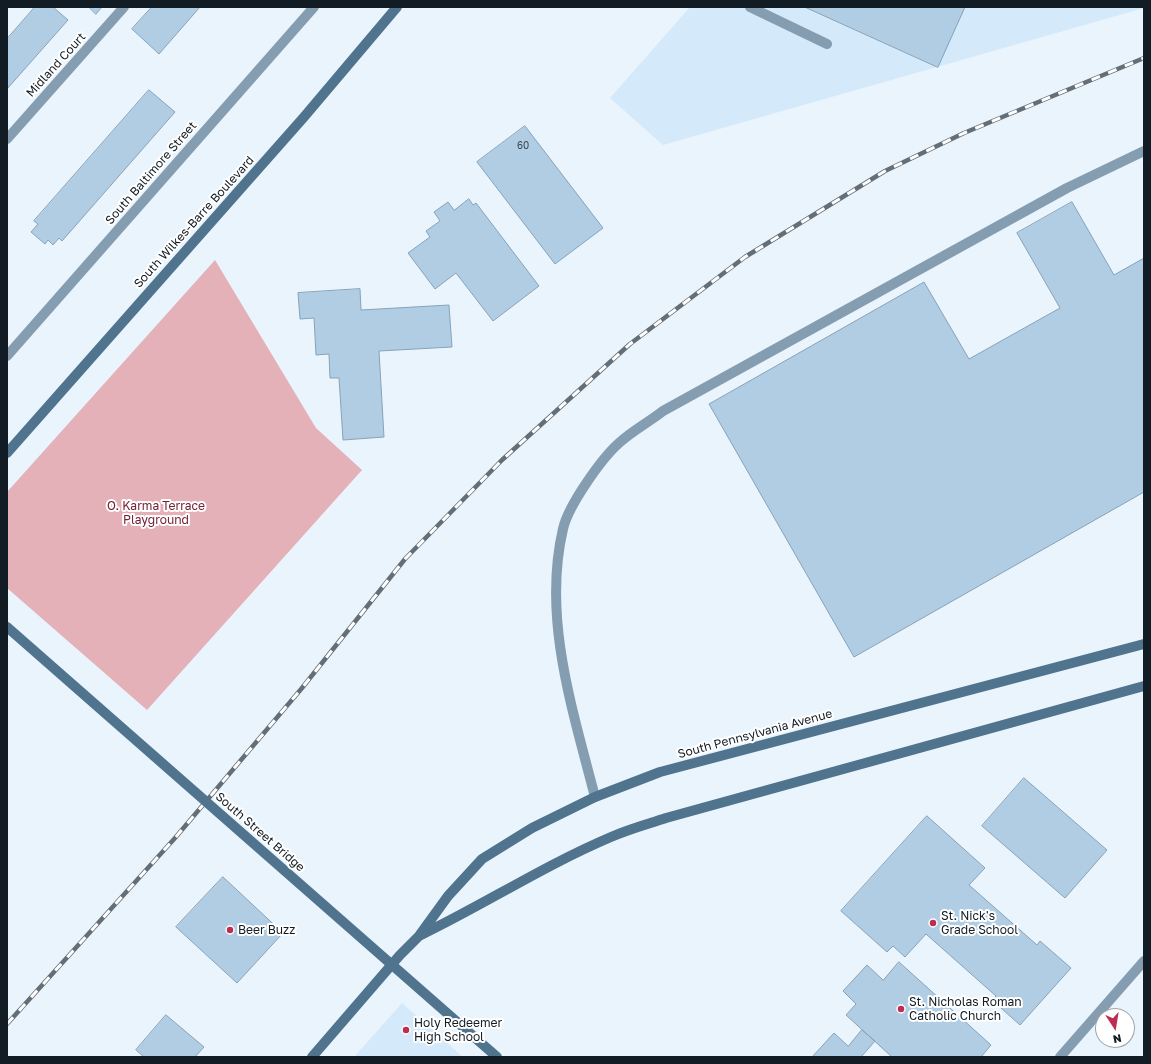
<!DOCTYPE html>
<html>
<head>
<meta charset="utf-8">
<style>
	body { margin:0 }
	#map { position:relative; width:1151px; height:1064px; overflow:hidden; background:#e9f4fd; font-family:"Golos Text",sans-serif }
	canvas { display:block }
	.frame { position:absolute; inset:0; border:8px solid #121c24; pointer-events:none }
	.north { position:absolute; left:1095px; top:1008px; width:40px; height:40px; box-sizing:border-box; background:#fff; border:1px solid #a0a4a7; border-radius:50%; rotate:168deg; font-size:11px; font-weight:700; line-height:16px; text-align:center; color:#121c24 }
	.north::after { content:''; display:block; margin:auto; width:14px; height:18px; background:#be2e54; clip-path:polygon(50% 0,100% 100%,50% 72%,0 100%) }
</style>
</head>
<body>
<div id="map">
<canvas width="1151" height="1064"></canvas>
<div class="frame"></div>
<div class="north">N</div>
</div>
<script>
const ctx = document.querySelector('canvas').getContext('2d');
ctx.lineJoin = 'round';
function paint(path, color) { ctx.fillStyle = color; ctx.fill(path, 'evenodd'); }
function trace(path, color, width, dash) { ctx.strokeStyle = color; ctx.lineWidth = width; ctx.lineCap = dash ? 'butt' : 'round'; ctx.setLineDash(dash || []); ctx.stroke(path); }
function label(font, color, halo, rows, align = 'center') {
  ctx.font = font + ' "Golos Text",sans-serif'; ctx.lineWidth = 4; ctx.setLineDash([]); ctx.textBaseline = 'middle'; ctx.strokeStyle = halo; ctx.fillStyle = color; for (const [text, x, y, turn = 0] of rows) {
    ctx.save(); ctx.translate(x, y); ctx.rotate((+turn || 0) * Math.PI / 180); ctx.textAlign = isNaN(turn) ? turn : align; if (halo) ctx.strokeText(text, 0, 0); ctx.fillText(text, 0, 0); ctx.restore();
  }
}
const built = new Path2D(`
	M690,7H1144V8L663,145L610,98Z
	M402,1003L463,1057H354Z`);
const green = new Path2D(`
	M215,260L316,428L362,470L147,710L7,588V492Z`);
const building = new Path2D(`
	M35,7H53L68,20L7,89V39Z
	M89,7H102L96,14Z
	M152,7H200L159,54L132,29Z
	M805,7H965L938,67Z
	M149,90L175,112L62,241L59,238L53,245L48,240L45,244L31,232L38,224L34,221Z
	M525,126L603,228L555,264L477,162Z
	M469,199L473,205L476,203L539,286L493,321L456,273L435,289L408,253L430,237L426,231L440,221L434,212L448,202L454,210Z
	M1072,202L1114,275L1144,258V492L854,657L709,404L924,282L969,359L1060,308L1017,233Z
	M360,289L361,310L449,305L452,347L379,351L384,437L343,440L339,378H330L329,354L316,355L314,318L300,319L298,293Z
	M1024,778L1107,850L1065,898L982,826Z
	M927,816L985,868L969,885L1037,945L1040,941L1071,968L1020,1025L992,1000L996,996L926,934L905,957L893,946L887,952L841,911Z
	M223,877L283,933L237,983L176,927Z
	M899,962L991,1045L981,1057H892L846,1015L856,1004L843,991L867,965L883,980Z
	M166,1015L204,1047L195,1057H144L136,1050Z
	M862,1030L875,1041L861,1057H812L834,1033L848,1046Z`);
const service = new Path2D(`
	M750,7L827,44
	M7,139L124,7
	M595,797C573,711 542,618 563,529C568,506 601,459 619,443C632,431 649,422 663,411L1067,188L1144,151`);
const minor = new Path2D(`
	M7,356L314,7`);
const tertiary = new Path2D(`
	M1060,1057L1144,961`);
const secondary = new Path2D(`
	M7,453L304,117L397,7
	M421,935C485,904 545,865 611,837C629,829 648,824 666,818L1144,686
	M312,1057L400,955L419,936L448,896L482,859L532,828L595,797L660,772L1144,644`);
const rail = new Path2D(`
	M7,1024L175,838L302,688L405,559L502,460L630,344L745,257L885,171L964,133L1144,58`);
const secondaryBridge = new Path2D(`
	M7,627L497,1057`);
const markers = [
	[933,923,4,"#be2e54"],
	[230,930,4,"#be2e54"],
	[901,1009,4,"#be2e54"],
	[406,1030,4,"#be2e54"]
];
const numberNames = [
	["60",523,146]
];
const streetNames = [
	["Midland Court",56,65,-48],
	["South Baltimore Street",151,173,-49],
	["South Wilkes-Barre Boulevard",194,222,-48],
	["South Pennsylvania Avenue",755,734,-15],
	["South Street Bridge",260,832,41]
];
const parkNames = [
	["O. Karma Terrace",156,506],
	["Playground",156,520]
];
const poiNames = [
	["St. Nick's",941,916],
	["Grade School",941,930],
	["Beer Buzz",238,930],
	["St. Nicholas Roman",909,1002],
	["Catholic Church",909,1016],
	["Holy Redeemer",414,1023],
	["High School",414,1037]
];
paint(built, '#d4e9fa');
paint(green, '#e3b1b7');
paint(building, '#b1cde4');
trace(building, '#87a2b7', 1);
trace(service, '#859db0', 10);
trace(minor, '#859db0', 10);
trace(tertiary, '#859db0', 10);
trace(secondary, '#50738e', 10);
trace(rail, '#646e76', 4.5);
trace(rail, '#fff', 3, [9]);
trace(secondaryBridge, '#50738e', 10);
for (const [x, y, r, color] of markers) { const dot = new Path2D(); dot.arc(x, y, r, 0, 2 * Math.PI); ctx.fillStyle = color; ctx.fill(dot); trace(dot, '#fff', 1.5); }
label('10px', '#3a4854', null, numberNames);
label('12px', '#121c24', '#fff', streetNames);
label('12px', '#742135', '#fff', parkNames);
label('12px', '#121c24', '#fff', poiNames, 'left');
</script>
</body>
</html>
